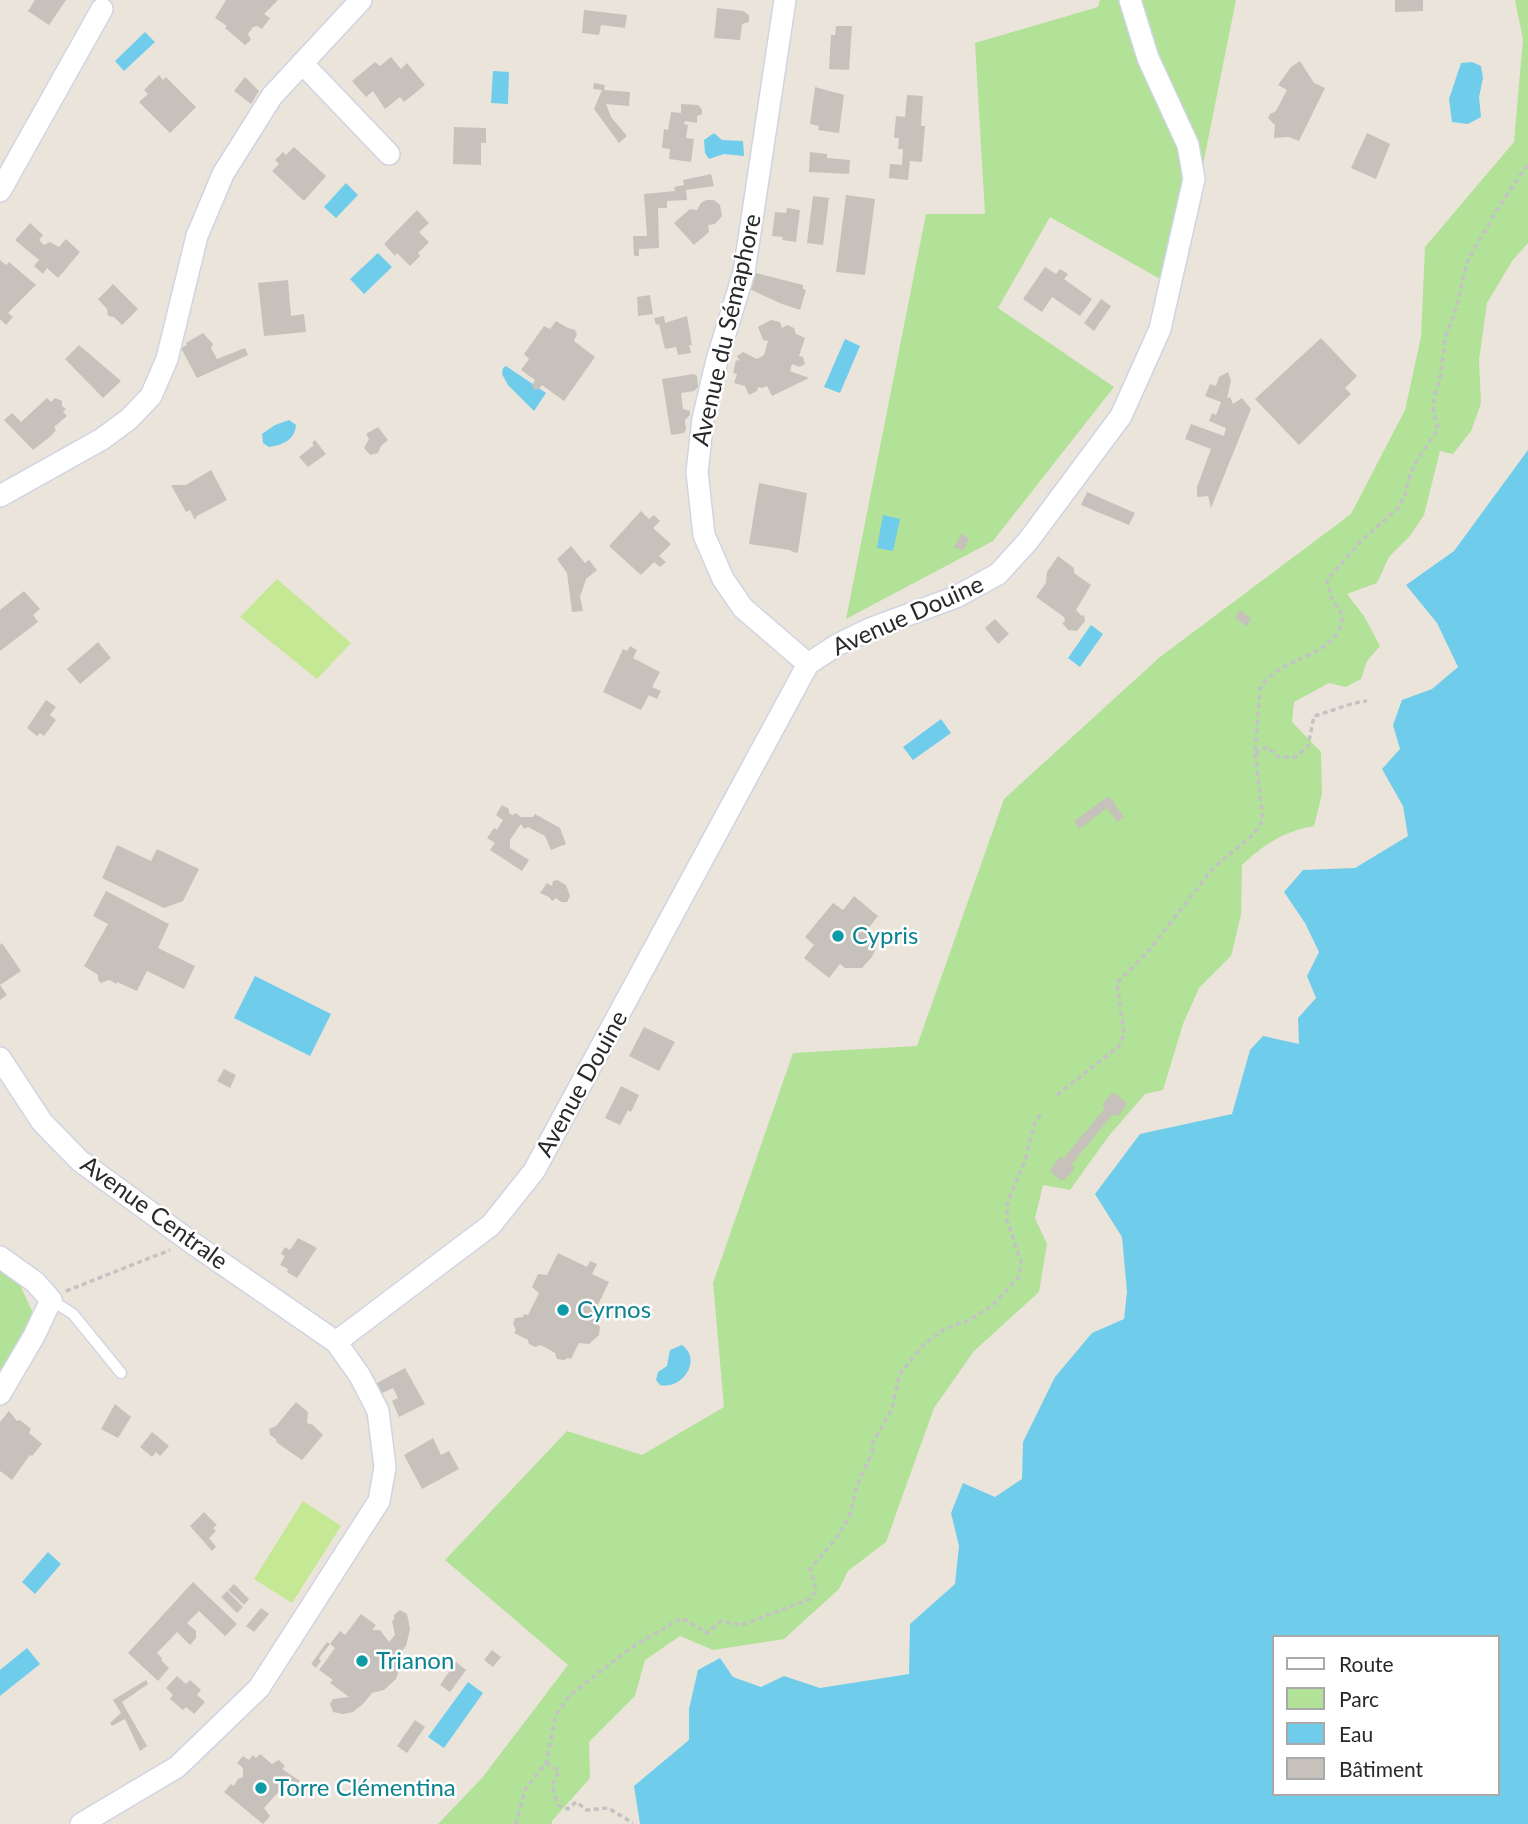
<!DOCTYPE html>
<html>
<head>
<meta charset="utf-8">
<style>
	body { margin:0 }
	#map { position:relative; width:1528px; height:1824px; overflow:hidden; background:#ebe4db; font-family:Lato,sans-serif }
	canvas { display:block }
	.legend { position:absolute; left:1272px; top:1635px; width:228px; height:161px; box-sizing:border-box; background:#fff; border:2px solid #a9a9a9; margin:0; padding:9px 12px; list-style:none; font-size:21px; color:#292929 }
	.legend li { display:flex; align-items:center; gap:14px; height:35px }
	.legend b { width:35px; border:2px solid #a9a9a9 }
</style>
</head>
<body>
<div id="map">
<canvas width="1528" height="1824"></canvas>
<ul class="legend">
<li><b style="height:9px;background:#fff"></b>Route</li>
<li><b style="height:19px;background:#b2e198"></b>Parc</li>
<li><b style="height:19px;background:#6fcceb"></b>Eau</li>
<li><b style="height:19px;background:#c6c1ba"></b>Bâtiment</li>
</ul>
</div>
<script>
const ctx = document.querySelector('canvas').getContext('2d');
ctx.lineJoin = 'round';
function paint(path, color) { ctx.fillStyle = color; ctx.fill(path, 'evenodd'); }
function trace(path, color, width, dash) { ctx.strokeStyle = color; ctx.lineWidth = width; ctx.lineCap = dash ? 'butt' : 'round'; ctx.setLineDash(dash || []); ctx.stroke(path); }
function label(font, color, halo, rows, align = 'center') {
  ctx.font = font + ' Lato,sans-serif'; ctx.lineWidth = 5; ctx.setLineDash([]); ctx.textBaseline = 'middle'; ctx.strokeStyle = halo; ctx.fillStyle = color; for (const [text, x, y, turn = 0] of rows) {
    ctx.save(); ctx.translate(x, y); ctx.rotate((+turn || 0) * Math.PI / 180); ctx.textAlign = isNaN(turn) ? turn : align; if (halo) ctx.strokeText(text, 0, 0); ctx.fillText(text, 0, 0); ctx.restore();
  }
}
const green = new Path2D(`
	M1100,0H1236L1178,289L1050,217L998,308L1114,387L993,541L846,619L926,214H985L975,43L1098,7Z
	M1515,0H1528V243L1512,261L1487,303L1479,360L1481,403L1471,431L1453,454L1440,451L1424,515L1409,537L1389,557L1377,583L1347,594L1364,616L1380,646L1367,661L1361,679L1346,687L1329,683L1294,702L1292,722L1321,752L1322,794L1314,826C1282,832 1265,844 1242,865L1241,915L1231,956L1199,988L1183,1024L1163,1090L1145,1094L1108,1137L1070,1190L1043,1185L1035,1218L1047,1244L1039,1292L974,1351L934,1408L886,1542L848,1571L839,1589L784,1639L713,1650L680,1636L645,1660L635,1696L589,1742L590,1778L552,1821V1824H438L482,1778L568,1665L445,1560L567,1431L642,1455L724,1407L713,1283L793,1053L917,1046L1004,799L1160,657L1351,514L1405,410L1421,337L1425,247L1514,142L1523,39Z
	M0,1271L20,1285L34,1315L0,1374Z`);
const pitch = new Path2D(`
	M277,579L351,643L317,679L240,617Z
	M303,1501L341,1526L292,1603L254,1579Z`);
const water = new Path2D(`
	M145,32L155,42L124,71L115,61Z
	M1472,62L1481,66L1483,78L1479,97L1481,117L1468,124L1452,122L1449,99L1461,63Z
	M493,71L509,72L508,104L491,103Z
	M714,133L722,140L743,141L744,156L724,154L709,159L705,153L704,140Z
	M346,183L358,195L336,218L324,207Z
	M378,253L392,267L364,294L350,279Z
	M845,339L860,346L840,393L824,387Z
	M506,366L546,393L534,411L508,385L502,374L503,368Z
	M289,420L296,425C295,439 284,445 269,447L263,443L262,434L275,425Z
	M1528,450V1824H640L634,1786L689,1740V1709L698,1670L720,1658L733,1677L761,1687L784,1676L820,1688L909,1674L910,1624L955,1584L959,1546L951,1513L963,1483L995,1497L1022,1479L1023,1442L1055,1377L1092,1333L1124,1319L1127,1292L1122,1237L1095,1194L1140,1134L1232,1114L1250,1050L1263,1036L1299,1044L1298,1018L1316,998L1307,976L1319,952L1305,923L1284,892L1303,870L1355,868L1408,836L1403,806L1382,769L1400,749L1393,725L1402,700L1432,689L1458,667L1437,623L1406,585L1454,551ZM1274,1637H1498V1794H1274Z
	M883,515L900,519L893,551L877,548Z
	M1091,625L1103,634L1080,667L1068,658Z
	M941,719L951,733L913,760L903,747Z
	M255,976L331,1014L310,1056L234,1018Z
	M682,1345C703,1360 682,1390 660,1385L656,1380L658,1372L667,1366L670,1350Z
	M48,1552L61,1564L35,1594L22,1582Z
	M27,1648L40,1664L0,1696V1670Z
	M468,1682L483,1693L444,1748L428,1737Z`);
const building = new Path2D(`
	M35,0H66L49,25L28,11Z
	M226,0H278L264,14L270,18L262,29L257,26L253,27L248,34L251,40L245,45L225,28L227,26L215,18Z
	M1395,0H1423V11L1395,12Z
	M717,8L743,11L749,15V22L742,24L740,40L714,38Z
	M584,10L627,15L625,28L601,25L599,35L582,33Z
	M836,26H852L849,70L829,69L831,35H835Z
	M391,57L401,69L407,63L425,85L404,102L400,97L385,109L373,91L366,97L352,81L375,62L380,66Z
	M1300,61L1314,83L1325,88L1299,141L1289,137L1274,138L1275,125L1268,118L1270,114L1276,111L1287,90L1278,85L1291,67Z
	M159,75L163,80L166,77L196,107L170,133L139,102L148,94L144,90Z
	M245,77L259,91L251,104L234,91Z
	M594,83L605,85L604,90L630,92L629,106L606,104L611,117L627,136L619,143L594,109L602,90L593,89Z
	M815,87L844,95L839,133L818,130L819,126L810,124Z
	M907,95L923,96L921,126H925L922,162L910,161L908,180L889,178L890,164L902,165L903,149H898L899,138H894L896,116L905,117Z
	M681,104L698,105L702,109V114L697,116V123L685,121L684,124L688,125L686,138L694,139L691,162L669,159L670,149L662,148L664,129L668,130L671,112L681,113Z
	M454,127L486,128V143H481V165L453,164Z
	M1367,133L1390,144L1376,179L1351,168Z
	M294,147L326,176L304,201L272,171L279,164L275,160L283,152L286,155Z
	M810,152L827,154V158L850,160L849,174L809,172Z
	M711,174L714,186L686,190L687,200L667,201V208H658L659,248L639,249V256H634L633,236H647L644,194L675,191L674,187L684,185L683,180Z
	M846,195L875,199L865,275L836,272Z
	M813,196L829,198L823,245L807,243Z
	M706,200H714L720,205L722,216L715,224L708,225L709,232L694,245L674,223L690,209L697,210L701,203Z
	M787,208L800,210L796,242L782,240L783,237L772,236L775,212L786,213Z
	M417,210L429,223L419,232L429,242L418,253L420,256L410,266L397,253L395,256L384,244Z
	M30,223L43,235L39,240L44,245L50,242L59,247L66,239L80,252L58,278L47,268L43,274L34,266L39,260L15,240Z
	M0,260L6,265L9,262L36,285L8,313L13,317L6,325L0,319Z
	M1045,267L1056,274L1060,269L1068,274L1064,279L1092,299L1080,316L1052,297L1042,312L1023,299Z
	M752,272L803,285V289L806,290L800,310L782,304L747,288Z
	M288,280L291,316L304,314L306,332L264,336L258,283Z
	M113,284L138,309L122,325L114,317L108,316L107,309L98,299Z
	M650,295L653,314L638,316L637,297Z
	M1101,299L1111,306L1094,331L1084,323Z
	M664,316L665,323L687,316L692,345H689L691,353L678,355L676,347L665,349L659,324L656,325L654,318Z
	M771,320L780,322L782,328L787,325L794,328L796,334L805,338L799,356L803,357L805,364L800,367L792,364L790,371L809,378L772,396L767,386L762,388L758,387L757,391L749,395L745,386L734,383L737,374L733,373L736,360L740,361L737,356L743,352L757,359L764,355L768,341L763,340L758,327Z
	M556,321L568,328L575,330L577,334L574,341L595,357L564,401L542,385L539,389L534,390L532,385L535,380L521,370L529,359L524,354L544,326L550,329Z
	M203,333L213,344L211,348L217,359L245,348L248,355L197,378L181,348L187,345L186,343Z
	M1321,338L1357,376L1345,388L1351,394L1299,445L1255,399Z
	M79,345L121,381L103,398L65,359Z
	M1228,372L1231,381L1227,398L1230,397L1233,404L1242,398L1251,409L1211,508L1208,496L1197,497V487L1211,449L1185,439L1191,424L1224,436L1226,428L1209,421L1212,413L1216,415L1221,402L1205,396L1210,384L1216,386L1219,377Z
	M694,374L697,376L698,387L694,391L681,393L683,409L690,411V415L685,420L686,429L684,433L671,435L662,379Z
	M47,398L51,402L55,398L62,401V406L66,409L63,412L67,416L54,427L56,430L51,436L33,450L4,420L12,413L21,422Z
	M378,427L388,440L381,446L378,453L370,455L364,448L369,439L366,434Z
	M315,440L326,454L308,467L299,457L314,445L312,443Z
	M211,470L227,500L197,516L195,520L190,510L186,512L171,485H186Z
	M759,483L807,493L798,552L795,553L790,550L749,544Z
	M1087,492L1135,513L1129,525L1081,505Z
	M641,511L649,519L654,515L660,521L653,528L671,544L659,556L666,562L660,567L654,562L641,575L609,546Z
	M961,534L969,539L963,551L954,547Z
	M571,546L585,563L589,560L597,570L586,579L580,597L583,611L572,612L567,573L557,559Z
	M1058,556L1074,568V573L1091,585L1076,610L1082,616L1084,615L1085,621L1077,631L1068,630L1062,623L1065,622L1064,617L1036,597L1046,583L1047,572Z
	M24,591L40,609L33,615L38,622L0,651V610Z
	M1239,610L1251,618L1247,626L1235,618Z
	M995,619L1009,634L998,644L985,628Z
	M98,642L111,658L80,684L67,669Z
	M630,646L637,650L633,658L660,672L652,687L661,691L657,699L649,695L641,710L603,692L623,649L627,651Z
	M46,700L56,707L50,715L56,720L44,736L40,733L37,736L27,728Z
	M1109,796L1124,817L1117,822L1107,808L1079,829L1074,821Z
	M502,805L509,809V813L513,815L516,813L521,817H533L535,814L560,828L566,844L551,850L545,836L528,827L524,829L521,824L510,840V848L529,860L522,871L490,850L495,843L487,838L494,828L497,830L503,820L496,815Z
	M117,845L151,861L157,849L199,869L183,901L164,908L102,878Z
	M557,880L566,885L570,896L567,902H561L556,898L552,901L549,897L540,893L547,883L552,886L553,881Z
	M106,891L169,924L158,948L195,966L184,989L147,971L137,991L117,982V984L109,980L101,983L98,980V975L84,966L108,924L93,916Z
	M854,896L878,916L867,930L872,934L876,948L872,957L862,968H845L840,964L829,978L804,958L814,945L805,937L833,903L843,910Z
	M2,943L21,971L0,985L7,995L0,1000V945Z
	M644,1027L675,1042L659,1071L629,1056Z
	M224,1069L236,1075L230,1088L217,1081Z
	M621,1086L639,1095L631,1112L628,1110L620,1125L605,1118Z
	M1112,1093H1115L1126,1102V1106L1118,1116L1112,1115L1072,1164L1074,1169L1064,1180H1060L1051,1172V1169L1060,1157L1064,1158L1105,1108L1103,1104Z
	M298,1238L317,1248L297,1278L287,1272L288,1269L280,1265L285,1256L281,1254L285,1247L290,1250Z
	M558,1253L587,1267L590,1261L597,1264L592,1274L609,1282L592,1317L600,1327L599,1335L589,1344L579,1343L571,1359L568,1358L564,1360L557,1359L555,1353L541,1345L535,1347L529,1344L528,1340L514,1333L516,1330L513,1324L515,1318L523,1317L524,1314L528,1315L539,1293L532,1287L538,1274L547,1275Z
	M405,1368L425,1404L399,1417L392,1401L398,1398L393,1388L382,1393L377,1383Z
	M296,1402L308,1412L307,1423L313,1425L323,1435L302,1460L276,1442L277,1440L270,1435L269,1429L276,1426Z
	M115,1404L131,1417L118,1438L101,1429Z
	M9,1411L17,1421L20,1420L31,1429L29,1433L42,1444L32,1456L30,1455L12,1480L0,1471V1422Z
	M152,1432L169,1446L160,1456L156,1452L152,1457L140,1447Z
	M433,1438L441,1455L449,1451L459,1469L422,1489L404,1455Z
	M204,1512L217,1525L213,1528L216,1531L209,1538L216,1547L212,1551L190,1526Z
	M193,1582L237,1624L225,1636L199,1611L187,1623L196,1631V1638L190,1645L177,1632L157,1653L162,1658L161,1660L169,1668L158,1681L128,1653Z
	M234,1584L249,1599L244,1605L228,1590Z
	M227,1591L243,1607L237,1613L221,1597Z
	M261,1608L269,1614L254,1632L246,1626Z
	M400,1610L407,1614L410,1629L406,1646L398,1656L399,1670L396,1679L384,1690L372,1693L363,1704L353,1712L343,1714L333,1712L330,1704L333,1699L349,1697L330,1683L333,1680L319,1670L335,1648L330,1644L340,1631L345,1635L361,1614L376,1625L372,1630H380L389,1642L395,1635L392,1621L394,1620V1615Z
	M327,1642L330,1644L319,1658L321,1661L316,1668L311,1664Z
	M492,1650L501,1657L493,1667L484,1660Z
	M456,1662L466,1670L450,1692L440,1685Z
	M177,1676L186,1684L190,1680L201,1690L197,1695L205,1702L194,1714L186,1707L183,1710L170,1699L173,1695L166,1688Z
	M146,1680L148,1684L122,1702L147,1746L140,1751L125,1719L112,1726L110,1723L121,1713L113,1700Z
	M415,1720L425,1727L407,1753L397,1746Z
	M260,1754L272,1764L279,1760L285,1766L282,1769L300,1781L287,1795L281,1789L264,1808L270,1816L263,1824L224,1792L231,1784L234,1786L238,1779L243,1777V1768L237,1763L243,1756L249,1760L253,1755L256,1758Z`);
const path = new Path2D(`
	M1255,753L1267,747L1279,757H1296L1308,746L1314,716C1333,711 1348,703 1367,701
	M1057,1095L1119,1046L1124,1034L1117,983L1146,954L1214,867L1253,835L1263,820L1255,753L1260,689C1277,655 1338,660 1343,616L1331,597L1327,580L1361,541L1398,508L1405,495L1410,475L1416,462L1438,429L1433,410L1434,399L1441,373L1445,338L1456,309L1467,262L1497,210L1528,164
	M66,1291L170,1250
	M546,1763L559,1771L552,1786L558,1805L568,1809L576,1802L587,1810L608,1808L633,1823
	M516,1824L525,1790L546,1763L556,1715L569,1696L632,1647L682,1618L707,1633L721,1621L742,1625L810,1599C821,1587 812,1582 810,1569L835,1540L849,1518L857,1485L872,1453L873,1442L892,1409L899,1375L924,1344L943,1330L969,1320L991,1307L1018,1278L1021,1262L1007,1220L1008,1201L1025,1161L1034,1125L1042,1112`);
const service = new Path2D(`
	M51,1300L73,1314L121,1373`);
const minor = new Path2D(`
	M785,0L744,272L717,360L703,419L697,472L704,535L723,579L743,608L808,664
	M302,63L389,154
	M0,191L102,9
	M0,496L102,439L129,419L151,396L167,359L197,236L223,174L272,96L361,0
	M0,1058L42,1122L80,1161L191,1242L336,1342L360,1376L378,1411L385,1467L379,1501L259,1688L177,1767L81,1824
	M0,1257L35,1282L51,1300L34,1336L0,1394
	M336,1342L491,1225L534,1171L808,664L837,645L872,628L956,597L998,574L1028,541L1121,416L1160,329L1194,179L1188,145L1148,58L1130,0`);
const markers = [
	[838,936,7,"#0f9aa8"],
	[563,1310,7,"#0f9aa8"],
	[362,1661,7,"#0f9aa8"],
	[261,1788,7,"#0f9aa8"]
];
const streetNames = [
	["Avenue du Sémaphore",727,330,-77],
	["Avenue Douine",908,616,-24],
	["Avenue Douine",582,1084,-61],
	["Avenue Centrale",154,1213,36]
];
const cultureNames = [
	["Cypris",852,936],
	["Cyrnos",577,1310],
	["Trianon",376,1661],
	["Torre Clémentina",275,1788]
];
paint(green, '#b2e198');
paint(pitch, '#c5e894');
paint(water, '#6fcceb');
paint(building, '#c6c1ba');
trace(service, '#d0d4e2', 13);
trace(minor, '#d0d4e2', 24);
trace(path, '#c3c3c3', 3.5, [5, 3.5]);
trace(service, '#fff', 10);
trace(minor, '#fff', 21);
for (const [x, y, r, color] of markers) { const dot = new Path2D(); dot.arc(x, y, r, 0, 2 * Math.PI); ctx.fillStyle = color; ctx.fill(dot); trace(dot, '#fff', 2.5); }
label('24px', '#292929', '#fff', streetNames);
label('24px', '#0d838f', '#fff', cultureNames, 'left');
</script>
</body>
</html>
